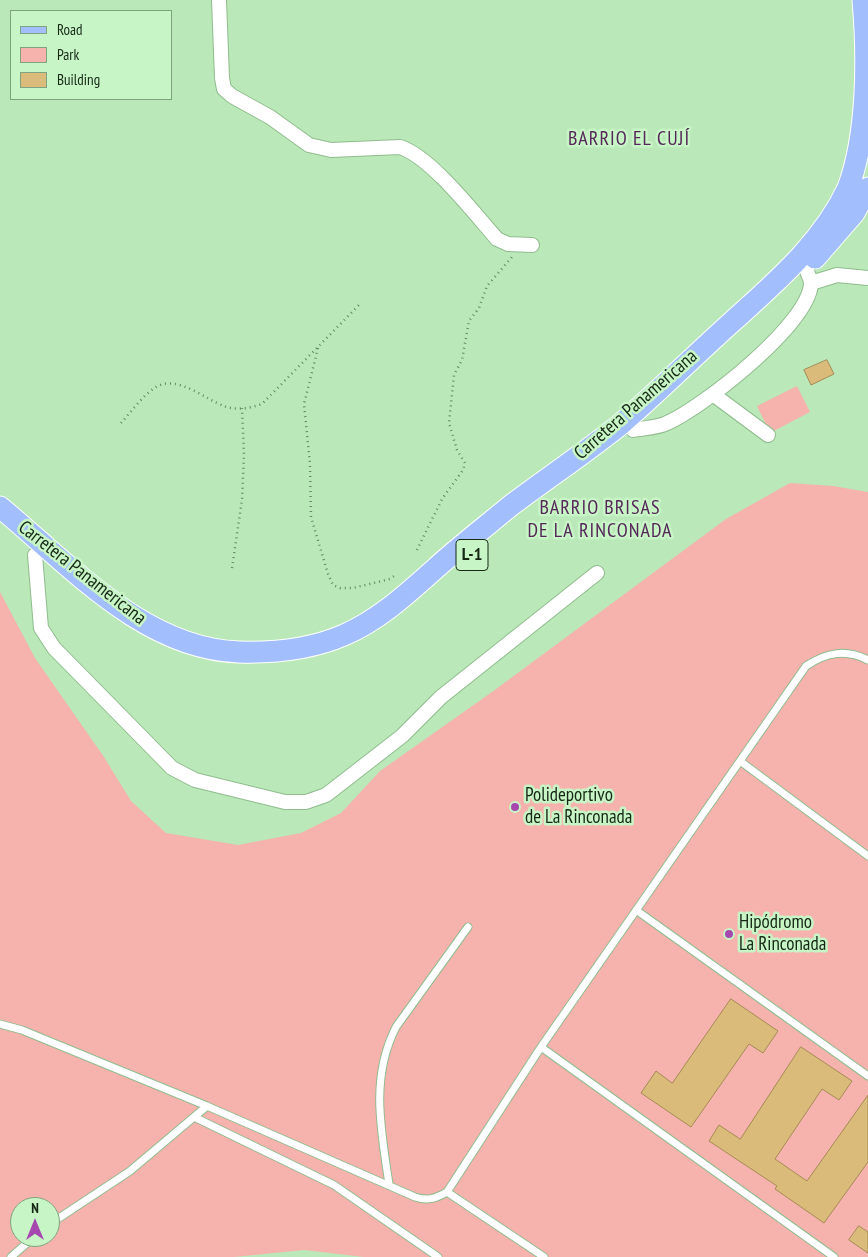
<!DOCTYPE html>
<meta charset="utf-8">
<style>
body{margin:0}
#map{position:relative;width:868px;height:1257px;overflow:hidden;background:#bae8b9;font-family:"PT Sans Narrow",sans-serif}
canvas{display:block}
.legend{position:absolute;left:10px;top:10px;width:162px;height:90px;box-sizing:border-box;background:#c7f5c5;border:1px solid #80a37f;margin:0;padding:6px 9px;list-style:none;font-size:15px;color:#162716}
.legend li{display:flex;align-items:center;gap:10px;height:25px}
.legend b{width:25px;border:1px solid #80a37f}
.north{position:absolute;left:10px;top:1197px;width:50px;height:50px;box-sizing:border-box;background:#c7f5c5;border:1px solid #80a37f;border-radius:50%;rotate:0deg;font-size:14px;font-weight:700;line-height:20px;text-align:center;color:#162716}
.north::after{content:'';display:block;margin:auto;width:18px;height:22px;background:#a748b0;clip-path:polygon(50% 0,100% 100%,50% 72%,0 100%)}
</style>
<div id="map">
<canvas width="868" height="1257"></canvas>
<ul class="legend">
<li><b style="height:6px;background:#a2befd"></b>Road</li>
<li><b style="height:14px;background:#f6b3ad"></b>Park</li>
<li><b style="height:14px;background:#dbbb79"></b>Building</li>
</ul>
<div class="north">N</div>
</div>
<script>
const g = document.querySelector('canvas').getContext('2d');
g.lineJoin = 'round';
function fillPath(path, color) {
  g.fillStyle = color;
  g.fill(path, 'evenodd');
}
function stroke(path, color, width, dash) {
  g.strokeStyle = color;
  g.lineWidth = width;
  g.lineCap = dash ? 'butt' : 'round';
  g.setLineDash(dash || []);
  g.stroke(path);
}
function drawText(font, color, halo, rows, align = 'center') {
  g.font = font + ' "PT Sans Narrow",sans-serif';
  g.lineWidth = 5;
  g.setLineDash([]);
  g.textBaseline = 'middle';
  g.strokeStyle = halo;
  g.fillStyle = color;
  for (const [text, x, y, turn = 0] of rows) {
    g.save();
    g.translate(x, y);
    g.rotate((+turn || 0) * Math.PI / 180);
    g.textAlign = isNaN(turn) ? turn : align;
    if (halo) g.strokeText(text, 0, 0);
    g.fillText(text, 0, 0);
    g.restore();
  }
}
fillPath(new Path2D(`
 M797,386L810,412L770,433L757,406Z
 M790,483L833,486L868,492V1257H364L304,1250L234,1257H0V592L35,658L104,757L131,801L166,833L238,845L301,833L341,813L380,771L492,692L726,519ZM20,1207H50V1237H20Z`), '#f6b3ad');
const building = new Path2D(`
 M827,360L834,374L811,385L804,370Z
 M731,999L778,1031L763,1053L749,1044L691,1127L641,1093L656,1071L672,1083Z
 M801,1047L852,1081L839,1100L822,1089L775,1159L807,1181L868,1095V1162L824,1223L775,1189L777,1186L709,1141L719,1125L740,1139Z
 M859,1226L868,1232V1253L849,1240Z`);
fillPath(building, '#dbbb79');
stroke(building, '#a68b55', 1);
const lane = new Path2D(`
 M740,761L868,856
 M636,910L868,1076
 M0,1024L22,1030L207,1106L415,1197C427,1201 435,1199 447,1192L544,1257
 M541,1047L834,1257
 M194,1117L334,1185L438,1257
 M389,1184C381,1130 370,1078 396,1027L468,927
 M447,1192L541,1047L806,666C827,652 846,649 868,660
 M50,1224L130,1171L207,1106
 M11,1257L34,1237`);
const street = new Path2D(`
 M219,0L222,78L224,89L232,96L270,117L309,145L331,150L400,147C431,157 474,213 497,239L508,244L532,245
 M811,283L837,275L868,278
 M714,395L768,435
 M633,430C644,428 657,428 667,423C702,408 812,322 811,282C810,278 807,272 806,268
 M35,555L41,628L54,648L172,768L195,780L285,802H306L326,795L402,736L441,697L597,573`);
const primary = new Path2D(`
 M815,258L854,213L868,188
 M0,507C69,564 143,649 239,652C273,653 312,649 344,635C379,620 408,593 436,568C459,547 485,527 509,507C546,479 585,453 621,424C659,391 695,355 733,321C776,282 823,242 848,188C868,134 868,58 863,0`);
stroke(lane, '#90bc8e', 9);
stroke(street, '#90bc8e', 16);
stroke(primary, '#fff', 23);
stroke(new Path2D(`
 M318,348L304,404L310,464L311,517L328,574L333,585L340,588H353L390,579L397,574
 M121,423C132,411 142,396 156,387C177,374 206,400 224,406C237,411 250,408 262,404L359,305
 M417,550L442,499L463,470L465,463L457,450L449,423L454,375L462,360L469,321L479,308L487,286L512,257
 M232,568L242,500L244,455L242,408`), '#678767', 2.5, [1, 4]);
stroke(lane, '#fff', 7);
stroke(street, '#fff', 14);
stroke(primary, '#a2befd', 21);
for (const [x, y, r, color] of [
 [515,807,5,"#a748b0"],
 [729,934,5,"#a748b0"]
]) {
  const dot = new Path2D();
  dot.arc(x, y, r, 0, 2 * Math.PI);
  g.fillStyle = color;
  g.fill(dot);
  stroke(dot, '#c7f5c5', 2);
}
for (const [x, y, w] of [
 [472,555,32]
]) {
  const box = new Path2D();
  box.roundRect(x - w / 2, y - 15.5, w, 31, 4);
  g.fillStyle = '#c7f5c5';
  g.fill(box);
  stroke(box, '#162716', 1);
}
drawText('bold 18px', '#162716', null, [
 ["L-1",472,555]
]);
drawText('19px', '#162716', '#c7f5c5', [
 ["Carretera Panamericana",636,405,-41],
 ["Carretera Panamericana",82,573,38]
]);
drawText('19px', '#162716', '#c7f5c5', [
 ["Polideportivo",525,796],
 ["de La Rinconada",525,818],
 ["Hipódromo",739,923],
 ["La Rinconada",739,945]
], 'left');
g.letterSpacing = '1px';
drawText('20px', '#552759', '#c7f5c5', [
 ["BARRIO EL CUJÍ",629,139],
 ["BARRIO BRISAS",600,508],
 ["DE LA RINCONADA",600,531]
]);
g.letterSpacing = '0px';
</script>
